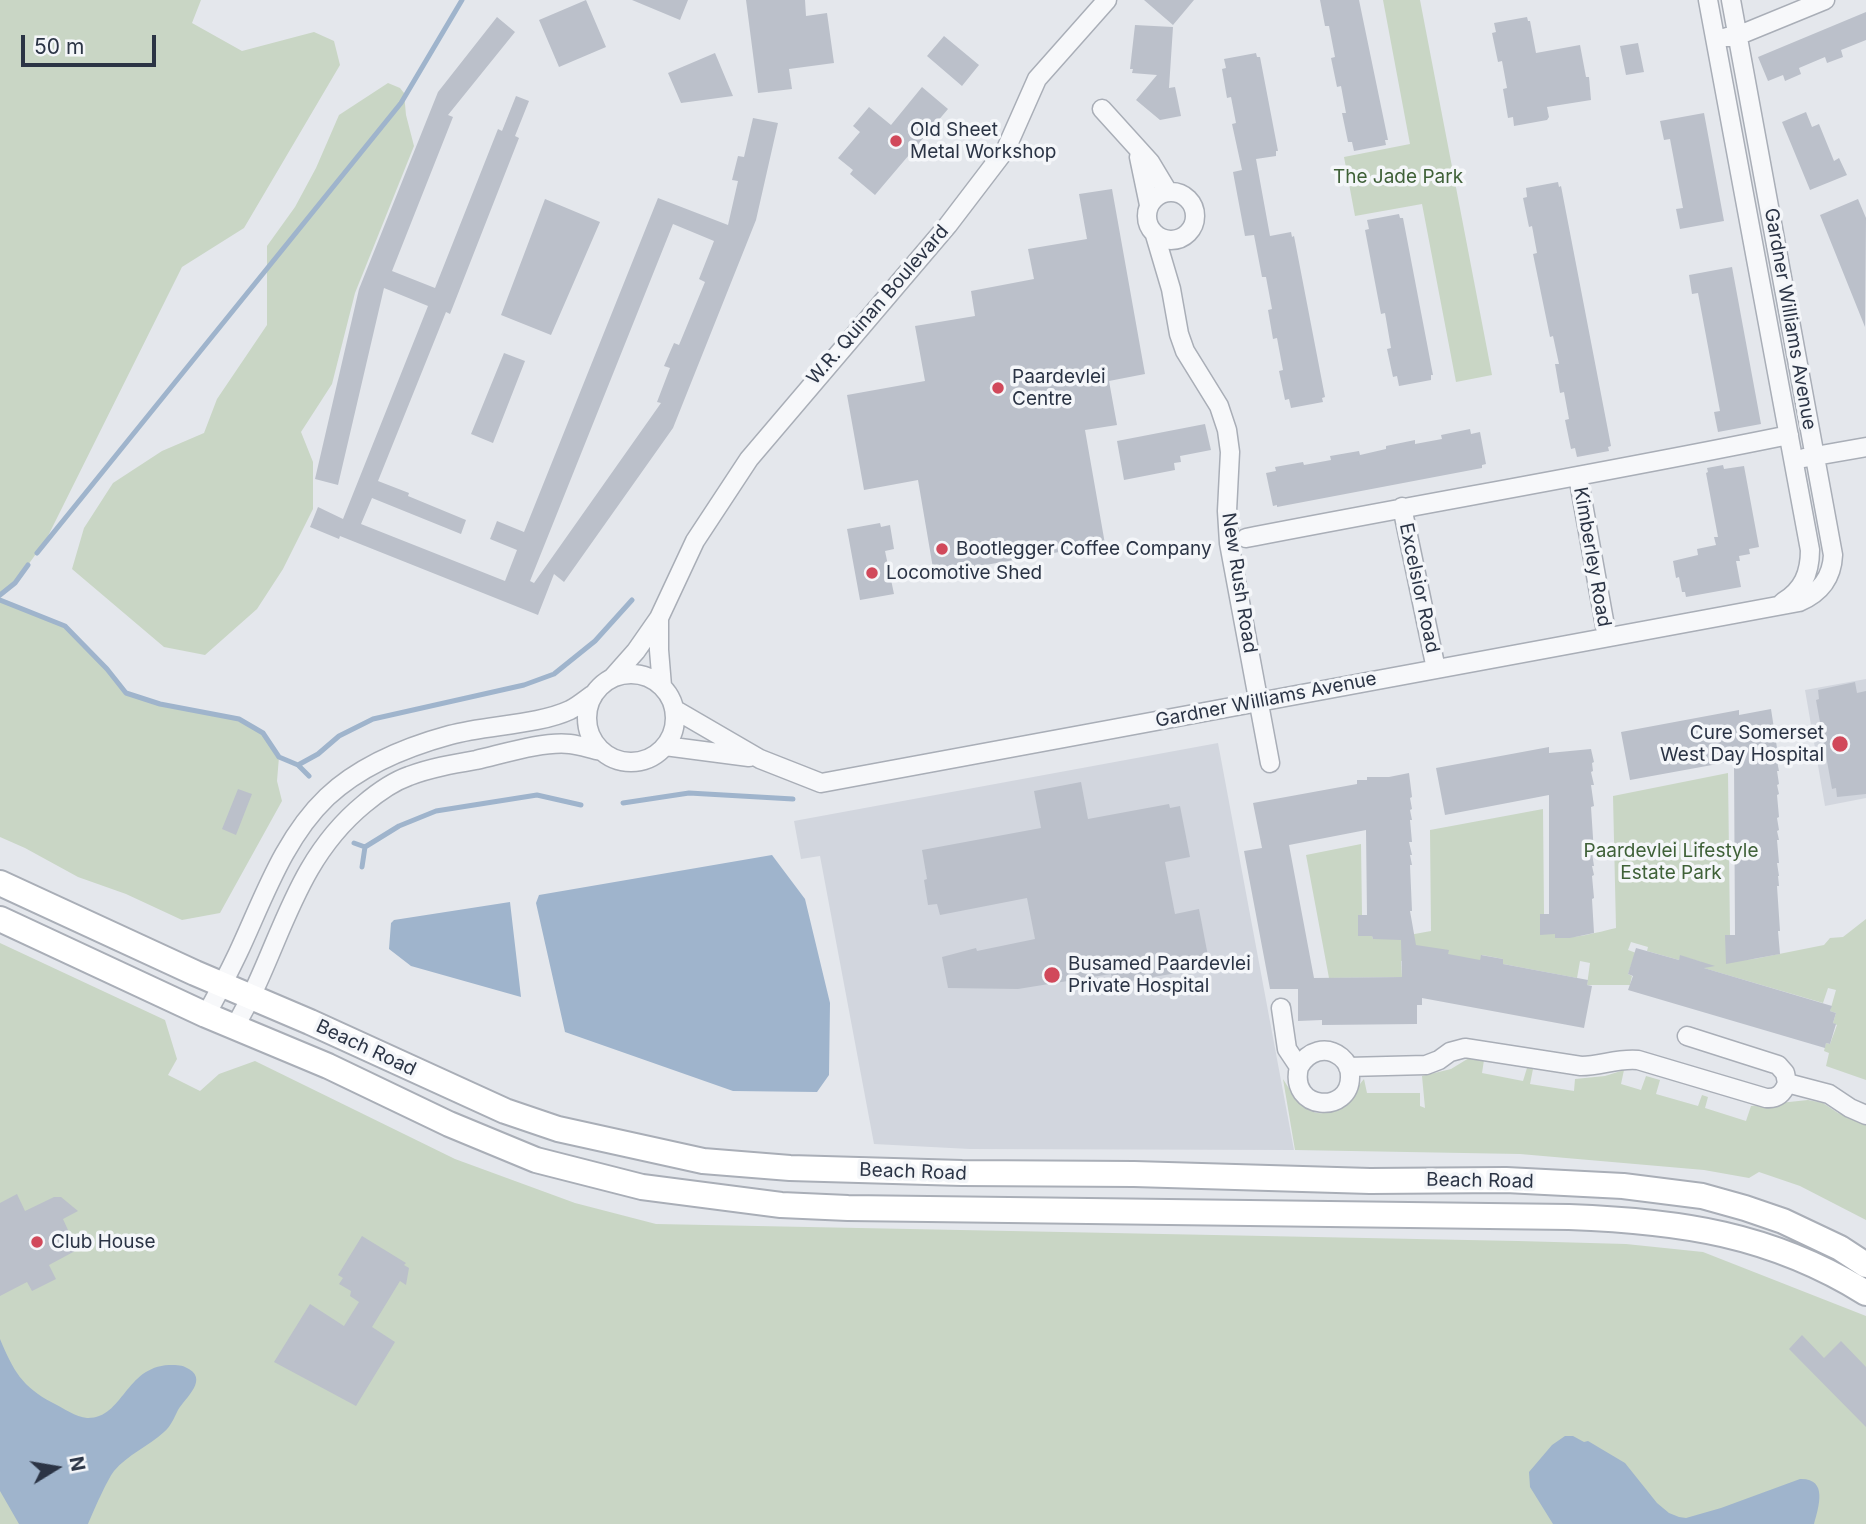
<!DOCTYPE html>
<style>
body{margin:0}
#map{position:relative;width:1866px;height:1524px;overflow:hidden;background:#e4e7ec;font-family:Inter,sans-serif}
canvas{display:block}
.north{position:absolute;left:21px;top:1433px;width:70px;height:70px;-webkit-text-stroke:5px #f4f6f9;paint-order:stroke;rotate:79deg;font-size:19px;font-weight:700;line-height:28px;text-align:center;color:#2b3445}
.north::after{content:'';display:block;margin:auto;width:24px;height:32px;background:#2b3445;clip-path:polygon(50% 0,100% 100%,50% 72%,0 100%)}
.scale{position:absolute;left:21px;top:35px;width:135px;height:32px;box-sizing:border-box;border:4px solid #2b3445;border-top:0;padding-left:9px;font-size:21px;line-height:24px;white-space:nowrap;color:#2b3445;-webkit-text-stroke:5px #f4f6f9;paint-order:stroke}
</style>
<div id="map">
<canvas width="1866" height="1524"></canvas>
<div class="north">N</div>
<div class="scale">50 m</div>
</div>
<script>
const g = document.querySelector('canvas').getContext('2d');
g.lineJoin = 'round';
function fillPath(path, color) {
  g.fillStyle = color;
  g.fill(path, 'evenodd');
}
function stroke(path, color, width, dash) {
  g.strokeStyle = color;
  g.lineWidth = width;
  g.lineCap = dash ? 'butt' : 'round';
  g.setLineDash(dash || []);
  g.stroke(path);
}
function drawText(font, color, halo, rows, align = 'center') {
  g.font = font + ' Inter,sans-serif';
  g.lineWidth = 7;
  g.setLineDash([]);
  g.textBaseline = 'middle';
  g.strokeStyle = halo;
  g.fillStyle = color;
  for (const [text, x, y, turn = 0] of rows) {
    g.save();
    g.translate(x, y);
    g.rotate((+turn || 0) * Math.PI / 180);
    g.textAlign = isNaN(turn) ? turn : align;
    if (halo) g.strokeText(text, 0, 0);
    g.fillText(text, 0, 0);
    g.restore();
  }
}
fillPath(new Path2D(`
 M1866,679V798L1825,806L1805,690Z
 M1218,743L1294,1150L970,1149L874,1144L820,856L801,859L794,821Z`), '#d2d6de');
fillPath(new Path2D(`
 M0,0H201L192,23L242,51L314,32L334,41L340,65L244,228L182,267L46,540L15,583L0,595Z
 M1383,0H1420L1492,375L1456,382L1422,204L1355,216L1344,157L1410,144Z
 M388,83L400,88L404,93L406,115L414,146L355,293L332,384L301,432L313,462V509L283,569L257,609L205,655L164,647L72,569L84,528L113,483L162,451L204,433L217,399L267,325V246L295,207L316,168L339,115Z
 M0,600L65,626L107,669L126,693L160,704L239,719L263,733L279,757L277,781L282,801L220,913L182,920L126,894L78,877L25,848L0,837Z
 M1728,773L1730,935H1726L1740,960L1754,959L1824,945L1830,938L1843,937L1866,919V1080L1826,1066L1829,1053L1824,1051L1826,1043L1830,1044L1837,1025L1833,1023L1836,1013L1830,1011L1836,990L1828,988L1823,1003L1700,967L1701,962L1681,956L1679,960L1647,951L1648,947L1631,942L1628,950L1639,954L1632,963L1628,974L1632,976L1630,985H1587L1590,963L1580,961L1577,978L1503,964V959L1482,955L1480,960L1401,961L1402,977L1329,978L1306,855L1361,844L1362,915L1358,916L1359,936H1372L1373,939H1387L1431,931L1430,830L1543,809L1544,914H1540V934H1555V938C1576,938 1596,933 1616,928L1613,796Z
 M0,943L165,1020L177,1059L168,1075L200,1091L219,1074L255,1061L455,1159L575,1203L656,1224L1518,1241L1626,1244L1703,1252L1866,1316V1524H0Z
 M1469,1058L1484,1060L1482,1073L1523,1081L1527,1068L1533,1069L1530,1084L1574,1091L1575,1079L1605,1076L1624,1070L1621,1084L1641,1090L1646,1076L1660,1080L1656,1094L1698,1106L1702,1095L1708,1097L1705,1108L1746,1121L1751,1106L1808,1100L1823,1103L1838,1113L1866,1124V1220L1800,1186L1759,1172L1749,1178L1704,1170L1520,1154L1295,1150L1283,1079C1298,1103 1312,1126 1344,1105C1352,1100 1357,1086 1364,1079L1367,1093H1420V1106L1425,1108L1422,1076L1451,1069Z`), '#c9d6c5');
fillPath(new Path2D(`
 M772,855L805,899L830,1003L829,1075L817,1092L733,1091L565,1032L536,903L539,895Z
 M510,902L521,997L411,966L389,949L391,923L394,920Z
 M0,1339C13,1370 22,1387 53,1403C63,1408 76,1417 87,1418C123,1419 125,1367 169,1365C174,1365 181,1365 185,1367C211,1378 185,1398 178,1410C174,1418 171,1426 164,1432C149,1446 127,1455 114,1471C107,1480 93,1512 88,1524H19L0,1491Z
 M1565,1436H1573L1584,1442L1588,1441L1625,1463L1657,1503L1669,1513L1679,1517L1686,1518L1721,1508L1800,1479C1828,1478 1819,1506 1814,1524H1553L1530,1487L1529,1472L1552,1445Z`), '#9fb4cc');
stroke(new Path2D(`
 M37,553L401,103L462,0
 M0,595L15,583L28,565
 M0,600L65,626L107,669L126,693L160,704L239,719L263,733L279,757L298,765L318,754L339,736L373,719L524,685L554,674L595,641L632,600
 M298,765L309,776
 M623,803L689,793L793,799
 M354,843L365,847L399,826L436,811L537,795L581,805
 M362,867L365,847`), '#9fb4cc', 5);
fillPath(new Path2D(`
 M586,0L606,47L559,67L539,20Z
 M632,0H688L680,20Z
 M746,0H805L806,16L827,13L834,63L789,69L792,89L758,93Z
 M1144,0H1194L1173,25Z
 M1320,0H1359L1388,140H1385L1386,145L1354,151L1352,142H1348L1342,113H1346L1341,86L1337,87L1331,58L1335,57L1329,26H1325Z
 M1866,12V40L1841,50L1843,57L1827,63L1825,57L1799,68L1801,74L1785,81L1783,75L1768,81L1758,57Z
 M497,17L515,32L448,115L453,117L392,271L435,288L498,129L502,131L516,96L529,101L515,136L519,138L450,314L446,312L378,481L409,493L408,496L466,520L461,534L372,498L361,524L505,581L517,550L490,539L497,521L524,532L658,198L728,225L738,181L732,180L738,156L744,157L753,118L778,123L756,220L673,428L564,582L554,574L538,615L340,536L339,539L310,527L318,507L343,519L428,306L384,288L338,485L315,479L359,289L438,92ZM673,224L714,241L699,279L705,282L679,345L674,343L664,366L670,368L657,402L661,403L534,583L530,581Z
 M1527,17L1528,21H1530L1536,53L1580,45L1586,77H1589L1591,100L1547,107L1549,117L1547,120L1514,126L1513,117L1508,118L1503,89L1507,88L1502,61L1498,62L1492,33L1496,32L1494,23Z
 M1135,25L1173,27L1169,88L1175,87L1181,116L1160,120L1136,100L1157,75L1132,73L1133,69H1130Z
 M944,36L979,65L962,86L927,56Z
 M1638,43L1644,72L1626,75L1620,46Z
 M715,53L733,96L681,103L668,73Z
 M1256,53L1257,57H1260L1278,151H1276V156L1256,159L1270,236L1291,232L1292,237L1294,236L1325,397L1322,398L1323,402L1291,408L1289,399L1285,400L1279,371L1283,370L1277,338L1273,339L1268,310L1272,309L1266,277H1262L1254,235L1245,236L1233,172L1242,170L1232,124L1236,123L1231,97L1227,98L1222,69L1226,68L1224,59Z
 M922,87L948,109L875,195L850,174L853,170L838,158L860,132L853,126L869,107L891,125Z
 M1806,112L1812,127L1819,124L1834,161L1839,158L1847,175L1810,190L1782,122Z
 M1704,113L1724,221L1680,229L1676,209L1683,208L1670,139L1664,140L1660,121Z
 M1558,182L1559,187L1561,186L1611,446L1608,447L1609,451L1577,457L1575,448L1571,449L1565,420L1569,419L1564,392L1560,393L1555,364H1559L1553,336L1550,337L1533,254L1537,253L1532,226L1529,227L1523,198L1527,197L1526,188Z
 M1112,189L1145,374L1109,381L1117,425L1085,430L1105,544L934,574L918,480L864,490L847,395L925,381L915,326L975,316L971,291L1034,279L1028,249L1087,239L1079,194Z
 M545,199L600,222L551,335L501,315Z
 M1858,199L1866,218L1865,327L1820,215Z
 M1399,214L1400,218H1403L1433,375H1431V380L1399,386L1397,376L1393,377L1387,349L1391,348L1385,313L1381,314L1365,230L1369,229L1367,220Z
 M1732,267L1761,424L1718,432L1714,412L1720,411L1698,293L1692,294L1689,275Z
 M504,353L525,361L493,443L471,434Z
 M1205,424L1211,450L1180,456L1181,462L1174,463L1175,470L1124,480L1117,441Z
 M1470,429L1471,434L1480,432L1486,464L1482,465V468L1277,507V505L1273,506L1266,473L1276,471L1275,467L1303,462L1304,465L1331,460L1330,456L1359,451L1360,455L1386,449V446L1415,440V444L1442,439L1441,435Z
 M1723,465L1724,469L1744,466L1759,547L1749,549L1750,554L1739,556L1740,561H1736L1741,587L1686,597L1685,592H1682L1679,577L1676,578L1673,561L1698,555L1697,549L1716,545L1714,537H1718L1706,473L1708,472L1707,468Z
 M880,523L881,527L890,525L894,549L885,551L894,594L860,600L847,529Z
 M1855,682L1857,693L1866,691V794L1837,797L1836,788L1832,789L1816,700L1819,699L1818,690Z
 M1771,709L1779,761H1777L1779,771H1777L1779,784L1777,785L1779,794L1777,795L1779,817L1777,818L1779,830L1777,831L1779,840H1777L1779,863H1777L1779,876H1778L1779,886H1777L1780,931H1778L1780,954L1726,964L1725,935H1735L1734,761L1630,780L1621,732L1739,710V715Z
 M1549,747V753L1591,749L1594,762L1592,763L1593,771L1591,772L1594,785H1591L1594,806L1591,807L1594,853H1592L1594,866H1592L1594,875L1592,876L1594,898L1592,899L1594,933L1570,938H1555V934L1540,935V914H1549V795L1445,815L1436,768Z
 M1409,773L1412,797L1410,798L1412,809L1410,810L1412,820H1410L1412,842H1409L1412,855H1410L1412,865H1410L1412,911H1410L1416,945L1449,950L1448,954L1480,960L1481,955L1503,959V964L1588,980L1587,985L1592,986L1584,1028L1422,998V1005H1417V1024L1322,1025V1020L1298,1021V989H1270L1244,851L1262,848L1253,803L1357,784V780H1367V777H1389ZM1366,830L1367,915H1358V936H1372L1373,939L1401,940L1402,977L1314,978L1289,845Z
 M1081,782L1088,819L1169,804L1170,808L1180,806L1190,857L1165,862L1175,914L1199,909L1208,956L1186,960L1188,971L1113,984L1111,974L1018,989L948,988L942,957L976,948L977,951L1035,939L1027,898L940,915L937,904L928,905L924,880L927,879L922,850L1041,828L1034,791Z
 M238,789L252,794L236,835L222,829Z
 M1636,948L1679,960L1680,955L1715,966L1704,968L1832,1006L1830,1011L1836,1013L1833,1023L1836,1024L1830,1044L1826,1043L1825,1048L1628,990L1633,976L1628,974Z
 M17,1194L25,1211L54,1197H61L78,1211L63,1219L77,1250L49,1265L56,1279L32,1291L27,1282L0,1296V1203Z
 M362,1236L406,1263L404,1265L409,1268L406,1285L400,1281L372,1327L395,1342L356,1406L274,1362L310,1304L344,1326L359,1302L350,1296L351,1291L339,1284L343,1278L338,1275Z
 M1802,1335L1824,1358L1841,1341L1866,1367V1427L1789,1349Z`), '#bbc0ca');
const minor = new Path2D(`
 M1708,0L1810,550C1810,573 1803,590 1783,602
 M1727,37L1737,36L1825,0
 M1102,109L1150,162L1168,192
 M1139,157L1149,205
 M1147 216a24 24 0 1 1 48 0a24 24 0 1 1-48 0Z
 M1155,235L1171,289L1179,334L1185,351L1219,406L1227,430L1230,452L1227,511L1229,543L1270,763
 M1804,458L1866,447
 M1578,476L1607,637
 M1402,507L1436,669
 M1246,538C1426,503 1608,472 1789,435
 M659,618V650L662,686
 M587 718a44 44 0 1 1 88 0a44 44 0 1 1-88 0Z
 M613,677L636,651L659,618L695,541L749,459L948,225L1006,149L1037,79L1107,0
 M674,709L760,759L821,783L1799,602C1820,593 1832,578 1833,555L1731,0
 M665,746L749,757
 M1281,1008L1287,1049L1299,1067C1288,1111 1351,1115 1350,1076C1350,1069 1347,1062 1341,1057C1326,1045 1308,1051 1299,1067
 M206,1015C217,995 228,974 238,953C263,900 283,839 327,797C361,765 406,747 450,735C486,725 538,725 570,710C578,706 585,700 592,695
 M235,1026C281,949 291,864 364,804C377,793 392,782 409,776C430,768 453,764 476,760C503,754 542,741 570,744C580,745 591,749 601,751
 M1687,1036L1778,1065L1785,1073L1787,1083
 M1348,1067L1426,1065L1439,1060L1450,1052L1465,1048L1581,1066C1601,1066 1617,1058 1638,1060L1766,1098C1777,1099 1783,1094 1787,1083
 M1787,1083L1829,1094L1850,1108L1866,1115`);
const secondary = new Path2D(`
 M0,883L195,973L310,1022L505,1111L558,1129L703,1161L790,1168L962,1173L1134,1174L1370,1181L1506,1180L1623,1186L1702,1196L1745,1208L1783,1221L1840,1248L1866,1265
 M0,919L206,1015L328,1066L449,1124L536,1160L642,1187L781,1205L848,1208L1569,1217C1679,1221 1771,1234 1866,1293`);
stroke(minor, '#a9aeb7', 21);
stroke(secondary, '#a9aeb7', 28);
stroke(minor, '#f7f8fa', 18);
stroke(secondary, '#fff', 24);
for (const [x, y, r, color] of [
 [896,141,7,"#d1495b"],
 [998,388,7,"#d1495b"],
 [942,549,7,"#d1495b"],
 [872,573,7,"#d1495b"],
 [1840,744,9,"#d1495b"],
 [1052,975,9,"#d1495b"],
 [37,1242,7,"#d1495b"]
]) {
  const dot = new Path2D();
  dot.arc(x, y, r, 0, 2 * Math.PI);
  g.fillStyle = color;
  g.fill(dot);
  stroke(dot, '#f4f6f9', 2.5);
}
drawText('19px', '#2b3445', '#f4f6f9', [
 ["Old Sheet",910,130],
 ["Metal Workshop",910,152],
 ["Paardevlei",1012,377],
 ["Centre",1012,399],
 ["Bootlegger Coffee Company",956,549],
 ["Locomotive Shed",886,573],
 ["Cure Somerset",1824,733,"right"],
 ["West Day Hospital",1824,755,"right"],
 ["Busamed Paardevlei",1068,964],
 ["Private Hospital",1068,986],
 ["Club House",51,1242]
], 'left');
drawText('19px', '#3f6138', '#f4f6f9', [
 ["The Jade Park",1398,177],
 ["Paardevlei Lifestyle",1671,851],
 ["Estate Park",1671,873]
]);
drawText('19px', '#2b3445', '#f4f6f9', [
 ["W.R. Quinan Boulevard",878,305,-49],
 ["Gardner Williams Avenue",1790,319,80],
 ["Kimberley Road",1592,557,80],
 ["New Rush Road",1239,583,81],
 ["Excelsior Road",1419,588,78],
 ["Gardner Williams Avenue",1266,700,-11],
 ["Beach Road",366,1048,25],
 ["Beach Road",913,1172,2],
 ["Beach Road",1480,1181,1]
]);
</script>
